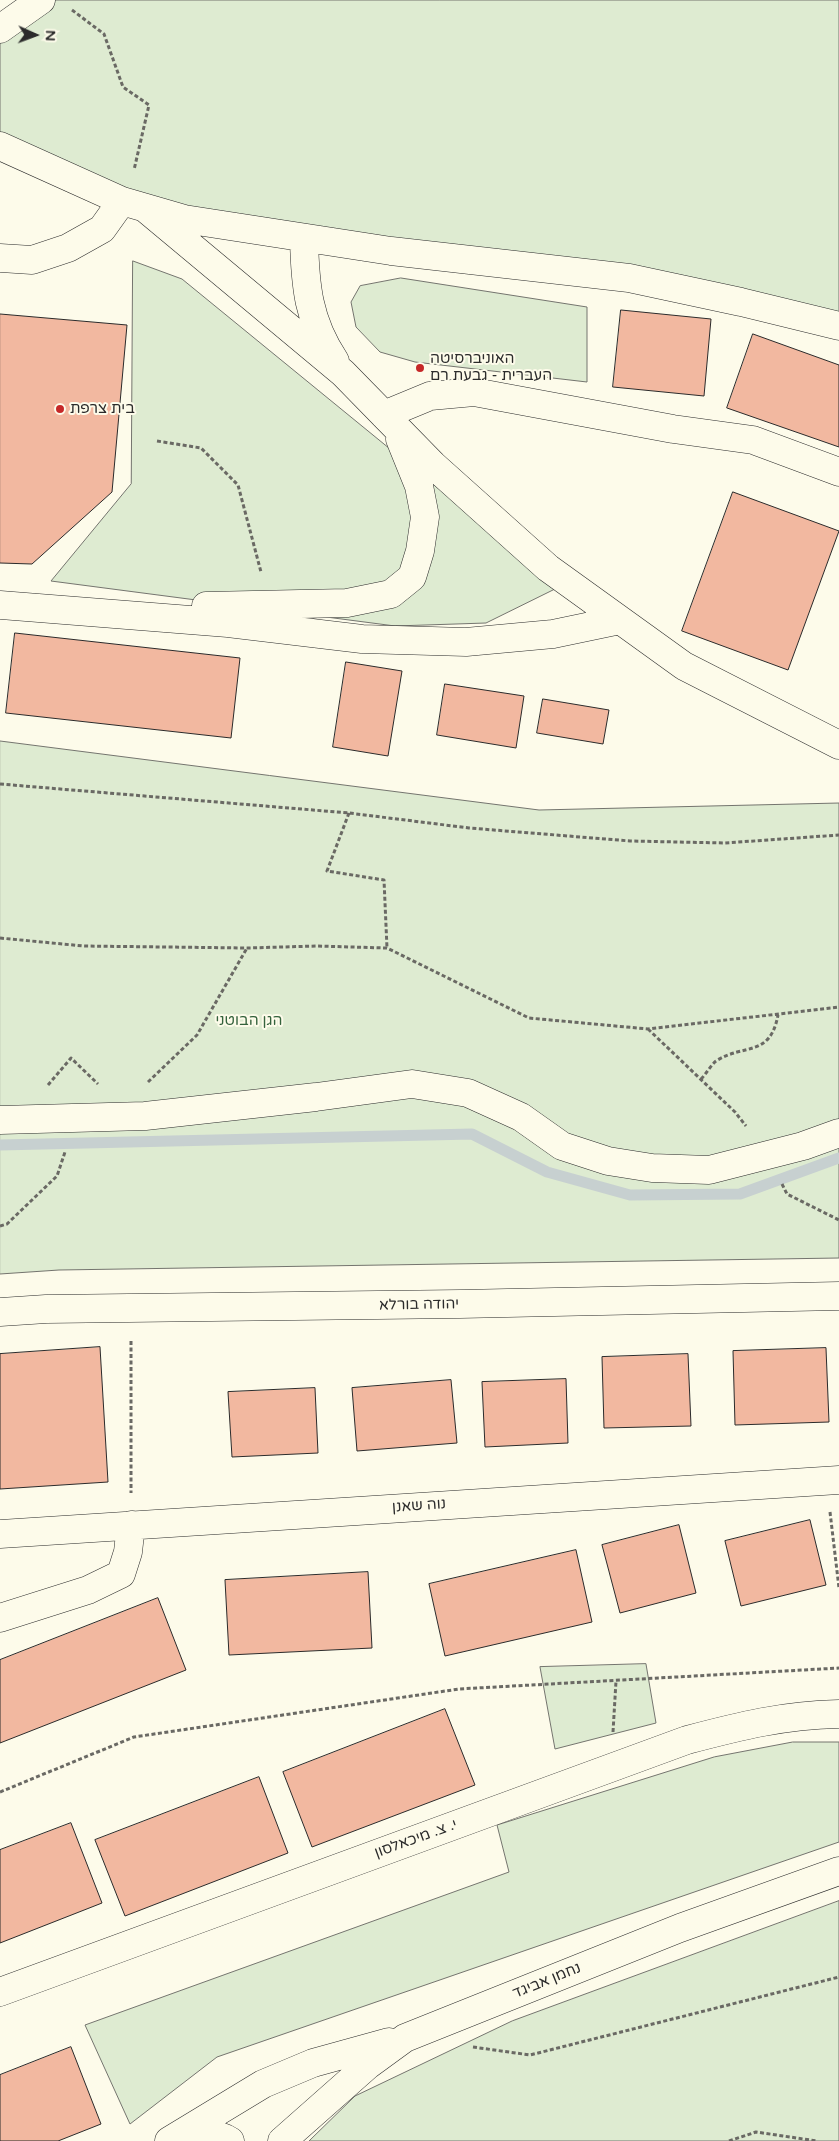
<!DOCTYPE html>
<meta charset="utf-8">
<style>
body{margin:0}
#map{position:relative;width:839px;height:2141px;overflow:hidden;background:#fdfbea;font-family:"Varela Round",sans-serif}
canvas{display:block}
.north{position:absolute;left:10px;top:10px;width:50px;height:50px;-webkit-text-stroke:4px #fdfbea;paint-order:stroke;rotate:92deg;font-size:14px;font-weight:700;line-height:20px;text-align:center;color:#2b2b2b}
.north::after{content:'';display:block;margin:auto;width:18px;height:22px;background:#2b2b2b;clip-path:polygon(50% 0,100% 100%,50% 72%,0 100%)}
</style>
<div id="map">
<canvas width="839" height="2141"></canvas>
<div class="north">N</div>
</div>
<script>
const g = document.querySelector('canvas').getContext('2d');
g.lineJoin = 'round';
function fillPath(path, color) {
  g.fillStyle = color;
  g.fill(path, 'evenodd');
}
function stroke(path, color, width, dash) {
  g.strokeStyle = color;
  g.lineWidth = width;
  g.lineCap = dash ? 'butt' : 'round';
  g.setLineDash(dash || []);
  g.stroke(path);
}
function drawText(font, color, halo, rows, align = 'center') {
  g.font = font + ' "Varela Round","Noto Sans Hebrew",sans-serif';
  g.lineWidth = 4;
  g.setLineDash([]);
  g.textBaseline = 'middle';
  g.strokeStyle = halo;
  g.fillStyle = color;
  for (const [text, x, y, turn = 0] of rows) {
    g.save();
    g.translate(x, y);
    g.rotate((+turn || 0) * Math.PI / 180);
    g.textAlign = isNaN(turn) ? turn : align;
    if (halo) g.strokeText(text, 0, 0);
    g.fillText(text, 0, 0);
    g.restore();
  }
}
const green = new Path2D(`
 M41,0H839V314L122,201L0,146V27Z
 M133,261L182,279L559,587L486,623L395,626L51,581L131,484Z
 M401,278L587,307V382L415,362L380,352L356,327L351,302L360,286Z
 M0,741L539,810L839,803V1258L59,1270L0,1274Z
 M646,1664L656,1723L555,1749L540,1667Z
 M793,1742H839V1842L217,2057L130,2124L85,2025L509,1872L497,1825L714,1757Z
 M839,1901V2141H309L355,2096L512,2021Z`);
fillPath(green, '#deebd1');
stroke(green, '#74746e', 1);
stroke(new Path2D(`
 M0,1145L472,1134L547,1172L630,1195L740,1194L839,1158`), '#c7d0d0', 11);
const building = new Path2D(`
 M621,310L711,319L704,396L613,387Z
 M0,314L127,325L112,492L32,564L0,563Z
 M753,334L839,365V447L727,408Z
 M733,492L839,531L788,670L682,631Z
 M15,633L240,658L231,738L6,713Z
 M346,662L402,671L388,756L333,747Z
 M445,684L524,696L516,748L437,735Z
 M543,699L609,710L603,744L537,733Z
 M100,1347L108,1482L0,1489V1354Z
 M826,1348L829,1422L735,1425L733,1351Z
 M688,1354L691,1426L604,1428L602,1357Z
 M566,1379L568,1443L485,1447L482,1382Z
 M451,1380L457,1443L357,1451L352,1388Z
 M315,1388L318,1453L232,1457L228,1392Z
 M810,1520L826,1585L741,1606L725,1541Z
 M679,1525L696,1593L620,1613L602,1545Z
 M576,1550L592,1622L445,1656L429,1584Z
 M368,1572L372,1648L229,1655L225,1580Z
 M158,1598L186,1670L0,1743V1660Z
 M445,1709L475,1785L312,1847L283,1772Z
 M259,1777L288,1853L125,1916L95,1840Z
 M71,1823L102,1903L0,1943V1850Z
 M71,2047L101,2124L58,2141H0V2075Z`);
fillPath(building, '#f2b8a0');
stroke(building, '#2b2b2b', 1);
const minor = new Path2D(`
 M0,29L41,0
 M0,146L122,201L184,219L391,251L629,278L741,302L839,326
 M145,208L343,373L433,465L548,568L684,666L839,745
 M304,238C305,285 308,321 335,361
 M0,258L32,260L68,248L102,229L122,201
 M384,415L430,396L474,392L673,429L753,440L839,472
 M0,605L228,623L362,639L466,642L553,634L620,620
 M206,606L347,603L391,594L412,577L420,551L425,517L419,486L400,439
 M0,1120L145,1116L316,1097L412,1084L468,1093L521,1117L562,1146L608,1161L652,1168L709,1170L803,1146L839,1133
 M0,1312L46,1309L460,1304L839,1296
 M0,1534L839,1480
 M0,1618L88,1590L121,1574L128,1552L131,1525
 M0,1992L687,1740C740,1726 784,1715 839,1714
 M169,2141L263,2084L313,2063L389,2042
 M181,2141C197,2134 215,2131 230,2141
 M282,2141L368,2065L405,2038L680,1928L839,1871`);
stroke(minor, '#2b2b2b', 29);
stroke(new Path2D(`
 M72,10L104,34L123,87L149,105L134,170
 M157,441L201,448L238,485L261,572
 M0,784L349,813L469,828L630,841L725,843L839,835
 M349,813L327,871L384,880L387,948
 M0,938L83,946L247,948L316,946L387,948L529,1018L648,1029L839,1007
 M648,1029L735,1112L746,1126
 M701,1079C706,1074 711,1065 716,1061C744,1043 770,1058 778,1015
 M148,1082L197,1035L247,948
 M48,1085L71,1058L98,1084
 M782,1184L787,1194L839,1220
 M0,1226L7,1224L57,1176L65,1152
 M131,1341V1493
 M830,1512L839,1588
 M613,1732L616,1681
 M0,1792L134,1737L459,1689L839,1668
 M473,2047L530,2055L839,1977
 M729,2141L756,2132L817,2141`), '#6a6964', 3, [4, 2.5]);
stroke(minor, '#fdfbea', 28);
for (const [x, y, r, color] of [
 [420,368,5,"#c62828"],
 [60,409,5,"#c62828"]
]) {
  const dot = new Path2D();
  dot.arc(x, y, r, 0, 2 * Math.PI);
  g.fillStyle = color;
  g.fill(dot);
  stroke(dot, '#fdfbea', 2);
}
drawText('15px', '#2b2b2b', '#fdfbea', [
 ["האוניברסיטה",430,359],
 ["העברית - גבעת רם",430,376],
 ["בית צרפת",70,409]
], 'left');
drawText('15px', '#34623c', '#fdfbea', [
 ["הגן הבוטני",249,1021]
]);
drawText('15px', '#2b2b2b', '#fdfbea', [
 ["יהודה בורלא",419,1305,-1],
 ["נוה שאנן",419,1506,-4],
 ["י. צ. מיכאלסון",416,1839,-20],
 ["נחמן אביגד",547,1981,-22]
]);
</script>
